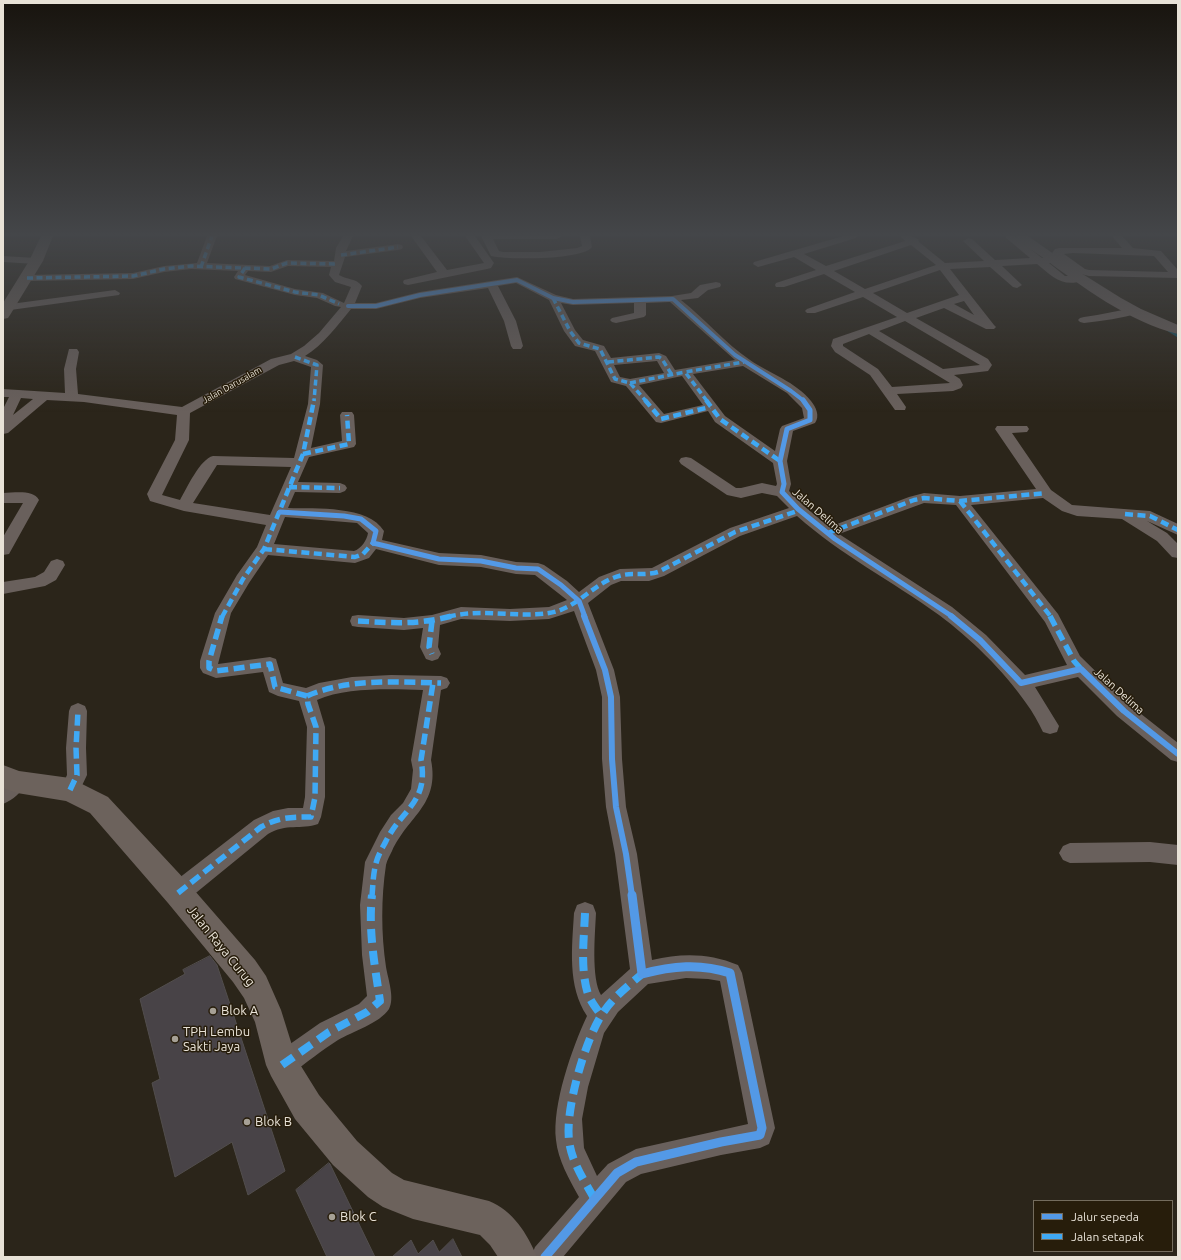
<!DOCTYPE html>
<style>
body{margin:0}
#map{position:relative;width:1181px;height:1260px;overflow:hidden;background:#2b251a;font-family:Ubuntu,sans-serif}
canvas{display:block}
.frame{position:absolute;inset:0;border:4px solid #e8e2d7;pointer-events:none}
.legend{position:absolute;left:1033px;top:1200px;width:140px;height:52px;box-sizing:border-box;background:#271d0b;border:1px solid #746c5d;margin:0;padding:5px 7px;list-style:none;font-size:12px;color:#e8e2d7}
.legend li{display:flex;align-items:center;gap:8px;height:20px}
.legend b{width:20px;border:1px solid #746c5d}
</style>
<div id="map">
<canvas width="1181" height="1260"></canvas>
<div class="frame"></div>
<ul class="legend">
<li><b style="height:5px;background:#5399e6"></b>Jalur sepeda</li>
<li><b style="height:5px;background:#3fa9f5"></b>Jalan setapak</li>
</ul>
</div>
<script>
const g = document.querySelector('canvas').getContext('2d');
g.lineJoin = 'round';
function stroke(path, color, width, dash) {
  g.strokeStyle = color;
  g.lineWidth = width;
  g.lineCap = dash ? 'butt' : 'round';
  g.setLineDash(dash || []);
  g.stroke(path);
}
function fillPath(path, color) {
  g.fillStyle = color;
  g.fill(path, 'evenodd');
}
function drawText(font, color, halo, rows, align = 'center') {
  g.font = font + ' Ubuntu,sans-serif';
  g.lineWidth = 3;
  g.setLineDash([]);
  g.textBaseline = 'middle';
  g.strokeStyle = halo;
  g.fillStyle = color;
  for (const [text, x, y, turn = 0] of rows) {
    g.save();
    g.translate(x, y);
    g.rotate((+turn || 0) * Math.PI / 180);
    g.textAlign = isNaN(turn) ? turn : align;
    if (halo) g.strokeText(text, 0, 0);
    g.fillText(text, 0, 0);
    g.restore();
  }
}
stroke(new Path2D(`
 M1167,329L1178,336`), '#174f5d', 3);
const building = new Path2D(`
 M210,956L217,965L285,1171L248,1195L232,1142L175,1177L152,1083L160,1079L140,999L185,974L183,970Z
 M329,1163L330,1164L375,1257H327L296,1190Z
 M453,1239L462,1257H392L411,1240L418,1254L433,1240L439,1252Z`);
fillPath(building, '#484347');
stroke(building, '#524e4d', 1);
fillPath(new Path2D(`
 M207,236H217L207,263L270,266L287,260L334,261L336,248L343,236H353L346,251L398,244L402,245L403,247L402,249L398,250L345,257L339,275C347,280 356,278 362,286L355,303H376L420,292L517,277L556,295L573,299L672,296L691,293L700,285L716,282L720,283L721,285L720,287L708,290L698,298L681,300C705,319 725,343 750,360C769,373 796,382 811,401C816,407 820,416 815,423L793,431L787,461L791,484L789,491L804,506L829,527L909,497L924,493L960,496L1036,489L995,429L997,426H1027L1029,429L1027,432L1012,433L1051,490L1072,505L1150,511L1178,524V535L1147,521L1167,533L1178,544V558L1172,557L1157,541L1122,519L1077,516L1062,511L1043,498L971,505L1058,614L1080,656L1131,706L1178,743V762L1171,760L1117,716L1078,677L1035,687L1059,726L1057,732L1050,734L1043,732C1038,722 1033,712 1026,703C1004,671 970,638 939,615C892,581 841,555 797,516L740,536L664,576L649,581H621L611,585L588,603L614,670L620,697L622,759L626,807L637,854L652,960C682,953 709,953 738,965L742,973L775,1128L769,1144L760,1148L721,1155L641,1174L626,1182L563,1257H531L535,1247L579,1197C569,1179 558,1160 556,1140C552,1105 572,1048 587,1016C567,986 572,947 574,913L577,905L585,902L593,905L596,913C595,934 591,978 601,995L630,969L615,854L606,807L602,759V697L596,670L574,611L549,619L510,621L461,619L440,625L438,647L441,654L438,659L432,661L426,659L420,647L423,628L404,630L358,627L352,626L350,621L352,616L358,615L404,618L432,615L461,607L510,609L549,607L567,600L535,575L516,574L481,567L439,565L376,549L369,558L355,563L268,555L249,583L231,613L218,664L270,657L276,659L283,683L306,688L319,683L352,677L391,675L441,676L447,678L450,683L447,688L441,690L431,760C440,805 408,816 392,851C390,855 387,860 386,865C381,898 381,934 386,967C388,979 395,998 389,1009C380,1023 352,1032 338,1040C322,1050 306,1063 291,1074L282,1077L273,1074L270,1065L273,1056L320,1023L359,1004L367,996L362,955L360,905L365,862L380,832L391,815L403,803L411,789L413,770L411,760L423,690C391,689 346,687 317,700L325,727V797L321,817L318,824C301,830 286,823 268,834L186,901L178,904L170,901L167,893L170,885L254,820L273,811L288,808H303L305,797L307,727L299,701L278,696L269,692L263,672L216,678L203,673L200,668V661L215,613L237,575L257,547L266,525L184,511L150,501L147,494L175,440L177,415L84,402L47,400L8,433L3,434V409L9,397H3V389L65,393L64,369L69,349H77L79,352L76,369L78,394L182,407L271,359L291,354L304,346L319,333L341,307L335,306L317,298L295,295L235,279L234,277L238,271L191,269L164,272L133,279L27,281L22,278L27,275L133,273L164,266L197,263ZM288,266L331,267L329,275L335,282L351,287L344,303L323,293L295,289L245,275L248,271L271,272ZM516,283L549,300L564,331L575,346L595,351L611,382L626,386L656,422L661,423L708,411L715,422L773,463L777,484L776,486L762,483L741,488H736L691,458L686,457L681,458L679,461L681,464L727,495L741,498L762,493L777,496L789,508L730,528L652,568L620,569L599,577L579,592L567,581L544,565L538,563L516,562L481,555L439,553L382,540L384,531C368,505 316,509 288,508L295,492L340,493L345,491L347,488L345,485L340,483L298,482L309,457L354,447L356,444L354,415L352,412H342L340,415L342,441L311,448L320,404L323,365L317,360L305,356C323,345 337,326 351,309H376L420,298L488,288L504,321L511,346L513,349H521L523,346L516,321L498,286ZM670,302L735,360L675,370L666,356L659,353L611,358L604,346L583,340L575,330L561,303L573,305L634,303V313L612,318L610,320L612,322L616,323L644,317L646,315V303ZM294,361L311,367L308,404L294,458L213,456C200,459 187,488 180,500L162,495L189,440L190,413L279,365ZM657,361L664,373L630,379L620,377L614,365ZM743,366L787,393L802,408L804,418L782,426L780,429L775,451L725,416L693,374ZM682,376L703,405L664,414L639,385ZM21,398L33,399L13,415ZM217,465L291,467L270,515L193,503ZM924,503L956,505L1045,622L1067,665L1025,675L986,635L952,607L839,534ZM285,517L357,523L368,533C367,540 361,549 354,551L274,544ZM686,978L708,979L720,981L748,1124L636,1149L608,1164L597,1176L584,1148L582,1119L588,1087L604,1033L618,1012L648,984Z
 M411,236H421L447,270L484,263L465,236H475L494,263L491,268L487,269L408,285L404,284L403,282L404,280L437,272Z
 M481,236H562L557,239H493L499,251L503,252H540L577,248L582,246L580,236H590L592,247C583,260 508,260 491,256Z
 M843,236H857L856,238L804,254L826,266L905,241L900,236H911L918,239L919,242L945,263L984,261L963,241L968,238L972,239L995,260L1030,258L1005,237L1006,236H1014L1042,258H1057L1052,253L1055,249L1059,248H1122L1112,236H1122L1133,248L1161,251L1178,270V278L1089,276L1077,273L1058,259V262L1049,263L1065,276H1079L1084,279L1083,281C1061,287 1053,277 1037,264L1002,266L1022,285L1017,288L1013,287L990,267L950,269L994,325L996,327L994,329H986L944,308L916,318L988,359L992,365L988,371L954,375L960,379L963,385L961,388L953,391L897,394L906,407L905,410H895L870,375L835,352L831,346L833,339L897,317L863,297L815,313H807L805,311L807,309L855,292L824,274L784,287H776L775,285L776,283L816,270L794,257L758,267L753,264L754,262ZM911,245L936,265L865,289L834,271ZM1073,253L1154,256L1168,272L1089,270L1085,269L1064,254ZM940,270L959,295L907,313L873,293ZM964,301L974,315L954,304ZM905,321L980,365L943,369L879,331ZM869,334L950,383L892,387L878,369L843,346V344Z
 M3,256L36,258L41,261L36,264L3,262Z
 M115,290L120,293L119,295L3,311V305Z
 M1136,308L1140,309L1142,311L1140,313C1121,318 1103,321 1084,323L1080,322L1078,320L1080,318L1084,317C1102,315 1118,310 1136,308Z
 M3,493C14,493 33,489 39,500L9,554L3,555V537L23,503H3Z
 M57,559L63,561L65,565L56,580L45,586L3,594V582L35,577L44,572L51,561Z
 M78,703L85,706L87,711L86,748L87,775L77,796L70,799L63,796L60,790L67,775L66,748L69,711L71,706Z
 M17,773L24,776L27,782C22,792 13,800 3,804V782L10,776Z
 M1150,842L1178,845V865L1150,862L1070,863L1063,860L1059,853L1063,846L1070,843Z`), '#69605c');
fillPath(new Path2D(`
 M1015,236H1028L1081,273L1121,298L1141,309L1178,325V334C1129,322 1081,286 1042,257C1033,251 1021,244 1015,236Z`), '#69605c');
fillPath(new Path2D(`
 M41,236H53L43,261L10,315L8,318L3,319V303L29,261Z
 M3,765L19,771L70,778L108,797L188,883L255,960L266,976L281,1010L296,1058L319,1095L357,1141L392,1173L404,1180L489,1201C513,1211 527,1233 537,1257H498L490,1245L480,1235L413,1219L383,1207L368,1197L333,1165L295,1119L271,1076L266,1065L255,1022L244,998L233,982L168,903L90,813L66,801L17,793L3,788Z`), '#6c625c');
stroke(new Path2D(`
 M341,255L398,247
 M201,267L212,236
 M245,268L239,277L295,292L319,295L339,304
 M27,278L133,276L164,269L191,266L271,269L287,263L337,264
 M553,298L570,331L579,343L600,349L615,379L630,383L646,401
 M295,357L317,365L314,401
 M608,362L659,357L662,359L672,375
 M630,383L685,372
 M707,401L685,372L744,362`), '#3fa9f5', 3.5, [6, 3.5]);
stroke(new Path2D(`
 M645,400L661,419L710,407
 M706,400L720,419L780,461
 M303,454L349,444L347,415
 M289,487L340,488
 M960,501L1051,617
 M1125,514L1150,516L1178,530
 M828,533L914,500L924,498L960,501L1046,493
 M264,549L355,557L363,554L373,543
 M222,617L243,579L264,549L303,454L314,400
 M448,617C479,608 516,618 549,613C577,609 593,583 619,576C631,572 645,576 658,572L735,532L800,510`), '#3fa9f5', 4.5, [8, 4.5]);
stroke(new Path2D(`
 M1050,616L1074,661L1081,669
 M358,621C394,623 417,625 452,616
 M432,621L429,647L432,654
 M307,696C348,678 397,682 441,683
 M70,790L77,775L76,748L78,711
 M178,893L261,827C279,817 291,817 311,817L315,797L316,727L308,704L307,696L275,687L270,664L216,671L209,668V661L222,616
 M372,896C373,885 373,874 376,863C378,855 383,847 386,841C402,809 429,802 421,760L433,683`), '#3fa9f5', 5.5, [11, 5.5]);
stroke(new Path2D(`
 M585,913C584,939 580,969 588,994C591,1002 596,1008 601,1015
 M282,1065L329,1032L367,1012L380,1001C375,967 368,930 372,895
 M594,1198C584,1180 571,1161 569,1140C565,1109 586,1035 605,1010C615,996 629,985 642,974`), '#3fa9f5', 8, [14, 8]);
stroke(new Path2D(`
 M348,306H376L420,295L517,280L553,298L573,302L673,299L735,355L791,391L804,401`), '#5399e6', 4);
stroke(new Path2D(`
 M803,400L810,410V420L787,429L780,461L784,484L782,492L798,509L835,539L953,617
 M280,512L344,516L361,519L376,531L373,543L439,559L481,561L516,568L538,569L561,585L579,601L585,617`), '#5399e6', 5);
stroke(new Path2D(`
 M584,616L605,670L611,697L612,759L616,807L626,854L632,896
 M951,616L980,640L1021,683L1081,669L1124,711L1178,754`), '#5399e6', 6);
stroke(new Path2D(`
 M545,1257L617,1173L636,1162L721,1142L760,1135L762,1128L730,973C700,963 672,966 642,974L632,895`), '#5399e6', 9);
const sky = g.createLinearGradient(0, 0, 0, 412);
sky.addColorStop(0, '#18140e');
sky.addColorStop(0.57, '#444649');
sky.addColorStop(1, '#44464900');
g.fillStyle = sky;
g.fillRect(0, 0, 1181, 412);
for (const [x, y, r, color] of [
 [213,1011,4,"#a6a095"],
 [175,1039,4,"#a6a095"],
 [247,1122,4,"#a6a095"],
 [332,1217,4,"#a6a095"]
]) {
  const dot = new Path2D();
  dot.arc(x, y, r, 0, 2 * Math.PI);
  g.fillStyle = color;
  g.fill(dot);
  stroke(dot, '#271d0b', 1.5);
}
drawText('9px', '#e8e2d7', '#271d0b', [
 ["Jalan Darusalam",232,385,-29]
]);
drawText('11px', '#e8e2d7', '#271d0b', [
 ["Jalan Delima",818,511,41],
 ["Jalan Delima",1119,691,42]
]);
drawText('13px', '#e8e2d7', '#271d0b', [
 ["Jalan Raya Curug",221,946,51]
]);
drawText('13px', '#e8e2d7', '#271d0b', [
 ["Blok A",221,1011],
 ["TPH Lembu",183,1032],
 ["Sakti Jaya",183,1047],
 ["Blok B",255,1122],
 ["Blok C",340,1217]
], 'left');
</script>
